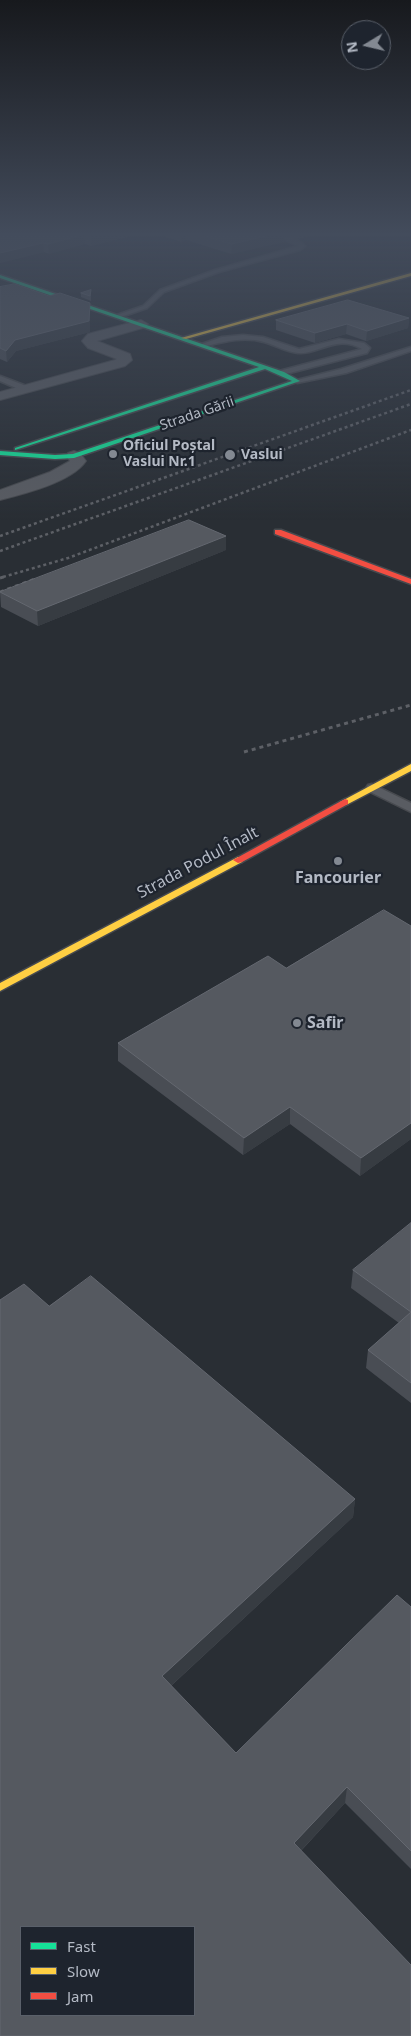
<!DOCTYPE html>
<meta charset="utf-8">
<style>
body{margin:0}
#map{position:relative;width:411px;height:2036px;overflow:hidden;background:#292e34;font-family:"Noto Sans",sans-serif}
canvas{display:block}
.legend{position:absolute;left:20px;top:1926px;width:175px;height:90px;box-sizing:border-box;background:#1e242e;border:1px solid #5a606a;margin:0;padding:6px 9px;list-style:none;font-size:15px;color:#b4bac5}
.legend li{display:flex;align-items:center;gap:10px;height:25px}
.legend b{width:25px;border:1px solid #5a606a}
.north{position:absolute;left:341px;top:20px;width:50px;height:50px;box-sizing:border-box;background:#1e242e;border:1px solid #5a606a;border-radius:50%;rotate:261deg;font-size:14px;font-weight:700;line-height:20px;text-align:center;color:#b4bac5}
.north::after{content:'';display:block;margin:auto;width:18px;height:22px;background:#838992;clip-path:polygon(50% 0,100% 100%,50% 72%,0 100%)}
</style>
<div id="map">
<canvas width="411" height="2036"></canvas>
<ul class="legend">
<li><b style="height:6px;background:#16e098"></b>Fast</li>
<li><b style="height:6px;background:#ffcf43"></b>Slow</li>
<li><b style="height:6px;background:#f24e42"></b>Jam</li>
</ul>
<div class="north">N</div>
</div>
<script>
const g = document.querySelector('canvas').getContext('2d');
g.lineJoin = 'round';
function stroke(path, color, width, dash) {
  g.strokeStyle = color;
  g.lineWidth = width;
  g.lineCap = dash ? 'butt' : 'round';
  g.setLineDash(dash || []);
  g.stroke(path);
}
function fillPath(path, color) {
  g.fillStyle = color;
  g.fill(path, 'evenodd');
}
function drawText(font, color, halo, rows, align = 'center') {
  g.font = font + ' "Noto Sans",sans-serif';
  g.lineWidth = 4.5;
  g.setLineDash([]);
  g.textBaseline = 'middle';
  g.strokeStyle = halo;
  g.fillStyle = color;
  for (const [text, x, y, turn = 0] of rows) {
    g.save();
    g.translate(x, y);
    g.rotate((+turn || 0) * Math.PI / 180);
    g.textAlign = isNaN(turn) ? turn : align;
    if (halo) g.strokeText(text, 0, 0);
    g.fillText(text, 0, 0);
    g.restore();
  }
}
const lane = new Path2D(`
 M276,236C288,236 297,238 305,246L300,250L219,272L164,292L147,308L118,318L114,316L143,306L160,290L215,270L298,246Z
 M243,335L263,337L299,349L339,339L364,343L370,348L367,353L282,375L278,373L279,371L362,349C336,334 318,355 298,353C286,352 275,345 264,342C243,336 223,342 203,347L199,345L222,337Z
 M411,347V351L346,373L297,383L293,381L341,369Z
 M0,376L29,387L30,389L23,391L0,381Z
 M372,784L411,803V812L368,791L366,788L368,785Z`);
const street = new Path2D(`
 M141,320L148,324L146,327L97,341L130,354L132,360L125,366L0,400V392L115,360L117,359L88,348L82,341L88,334Z
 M74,451L80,453L86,461C72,482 24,494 0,500V490L50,472L70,461L66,456L68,453Z`);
const fast = new Path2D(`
 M0,275L284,372L300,381L74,458L55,459L0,455V451L55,455L73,454L292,381L265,369L15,450V448L259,367L0,278Z`);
const slow = new Path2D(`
 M411,273V276L186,339L181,338Z
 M411,764V771L348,804L345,805L340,802Z
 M238,857L243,860L242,862L0,991V983Z`);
const jam = new Path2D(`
 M275,530H281L411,579V584L275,534Z
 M345,799L348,800V804L242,862L238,863L233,860Z`);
stroke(lane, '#474a4f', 3);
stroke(street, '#474a4f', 2);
stroke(fast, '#474a4f', 3);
stroke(slow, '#474a4f', 3);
stroke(jam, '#474a4f', 3);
fillPath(lane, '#595c62');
fillPath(street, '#595c62');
fillPath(fast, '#16e098');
fillPath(slow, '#ffcf43');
fillPath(jam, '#f24e42');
stroke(new Path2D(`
 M0,536L411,390
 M0,551L411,404
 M3,577L68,558L411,430`), '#5d6066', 2.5, [3, 3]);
stroke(new Path2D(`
 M0,578L7,576
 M0,592L35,579
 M244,752L411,705`), '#5d6066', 3, [4, 4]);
fillPath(new Path2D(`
 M0,236H131L91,246L85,244L49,254L44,252L0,263Z
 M163,236H284V242L231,254L186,240L181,242Z
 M286,236H308L298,239Z
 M0,287L90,313V332L16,351L7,362L0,359Z
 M91,290V301L81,297V293Z
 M409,318L408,328L366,341L346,334L315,343L276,330V320Z
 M226,550L38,626L1,607L0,592Z
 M411,926V1139L360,1176L290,1124L243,1155L118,1061V1043L286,968Z
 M411,1223V1403L366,1368L368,1350L399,1323L351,1288L353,1270Z
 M49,1306L355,1499L353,1517L171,1686L236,1753L411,1607V1869L345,1803L301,1851L0,2036Z`), '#494d54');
fillPath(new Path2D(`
 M79,236H84L85,244L49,254L48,244Z
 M91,236H131L91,246Z
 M181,236H186V240L181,242Z
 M266,236H284V242L231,254L232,244Z
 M298,236H308L298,239Z
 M43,243L44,252L0,263V253Z
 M90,303V332L16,351L7,362L6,351L15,340Z
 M409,318L408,328L366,341L367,331Z
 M347,324L346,334L315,343V333Z
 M226,536V550L38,626L37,611Z
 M290,1107V1124L243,1155L244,1138Z
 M411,1123V1139L360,1176L361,1158Z
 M355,1499L353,1517L163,1693L162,1676Z
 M347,1787L345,1803L293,1859L294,1843Z`), '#373c42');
const building = new Path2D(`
 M0,236H79L48,244L43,243L0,253Z
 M205,236H266L232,244Z
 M15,284L49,296L60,293L90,303L89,321L15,340L6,351L0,348V287Z
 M91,290L90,296L81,293Z
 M348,300L409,318L367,331L347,324L315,333L276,320Z
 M189,520L226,536L37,611L0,592Z
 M384,910L411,926V1123L361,1158L290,1107L244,1138L118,1043L268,956L286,968Z
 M411,1223V1383L368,1350L411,1312L353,1270Z
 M91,1276L355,1499L162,1676L236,1753L397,1595L411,1607V1851L347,1787L294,1843L411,1965V2036H0V1300L24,1284L49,1306ZM21,1927H194V2015H21Z`);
fillPath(building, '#555960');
stroke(building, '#646870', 1);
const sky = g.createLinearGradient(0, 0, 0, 521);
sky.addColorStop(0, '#17191d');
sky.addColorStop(0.45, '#434c5c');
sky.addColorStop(1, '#434c5c00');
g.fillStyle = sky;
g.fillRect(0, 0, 411, 521);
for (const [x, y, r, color] of [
 [113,454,5,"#838992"],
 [230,455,6,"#838992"],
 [338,861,5,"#838992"],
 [297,1023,5,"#838992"]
]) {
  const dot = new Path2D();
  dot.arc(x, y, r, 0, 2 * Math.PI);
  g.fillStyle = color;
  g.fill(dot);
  stroke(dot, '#1e242e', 2);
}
drawText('14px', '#b4bac5', '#1e242e', [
 ["Strada Gării",197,414,-19]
]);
drawText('bold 14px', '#b4bac5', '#1e242e', [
 ["Oficiul Poștal",123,446],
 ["Vaslui Nr.1",123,462],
 ["Vaslui",241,455]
], 'left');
drawText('16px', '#b4bac5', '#1e242e', [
 ["Strada Podul Înalt",198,863,-28]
]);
drawText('bold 16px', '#b4bac5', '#1e242e', [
 ["Fancourier",338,878],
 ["Safir",307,1023,"left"]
]);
</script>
